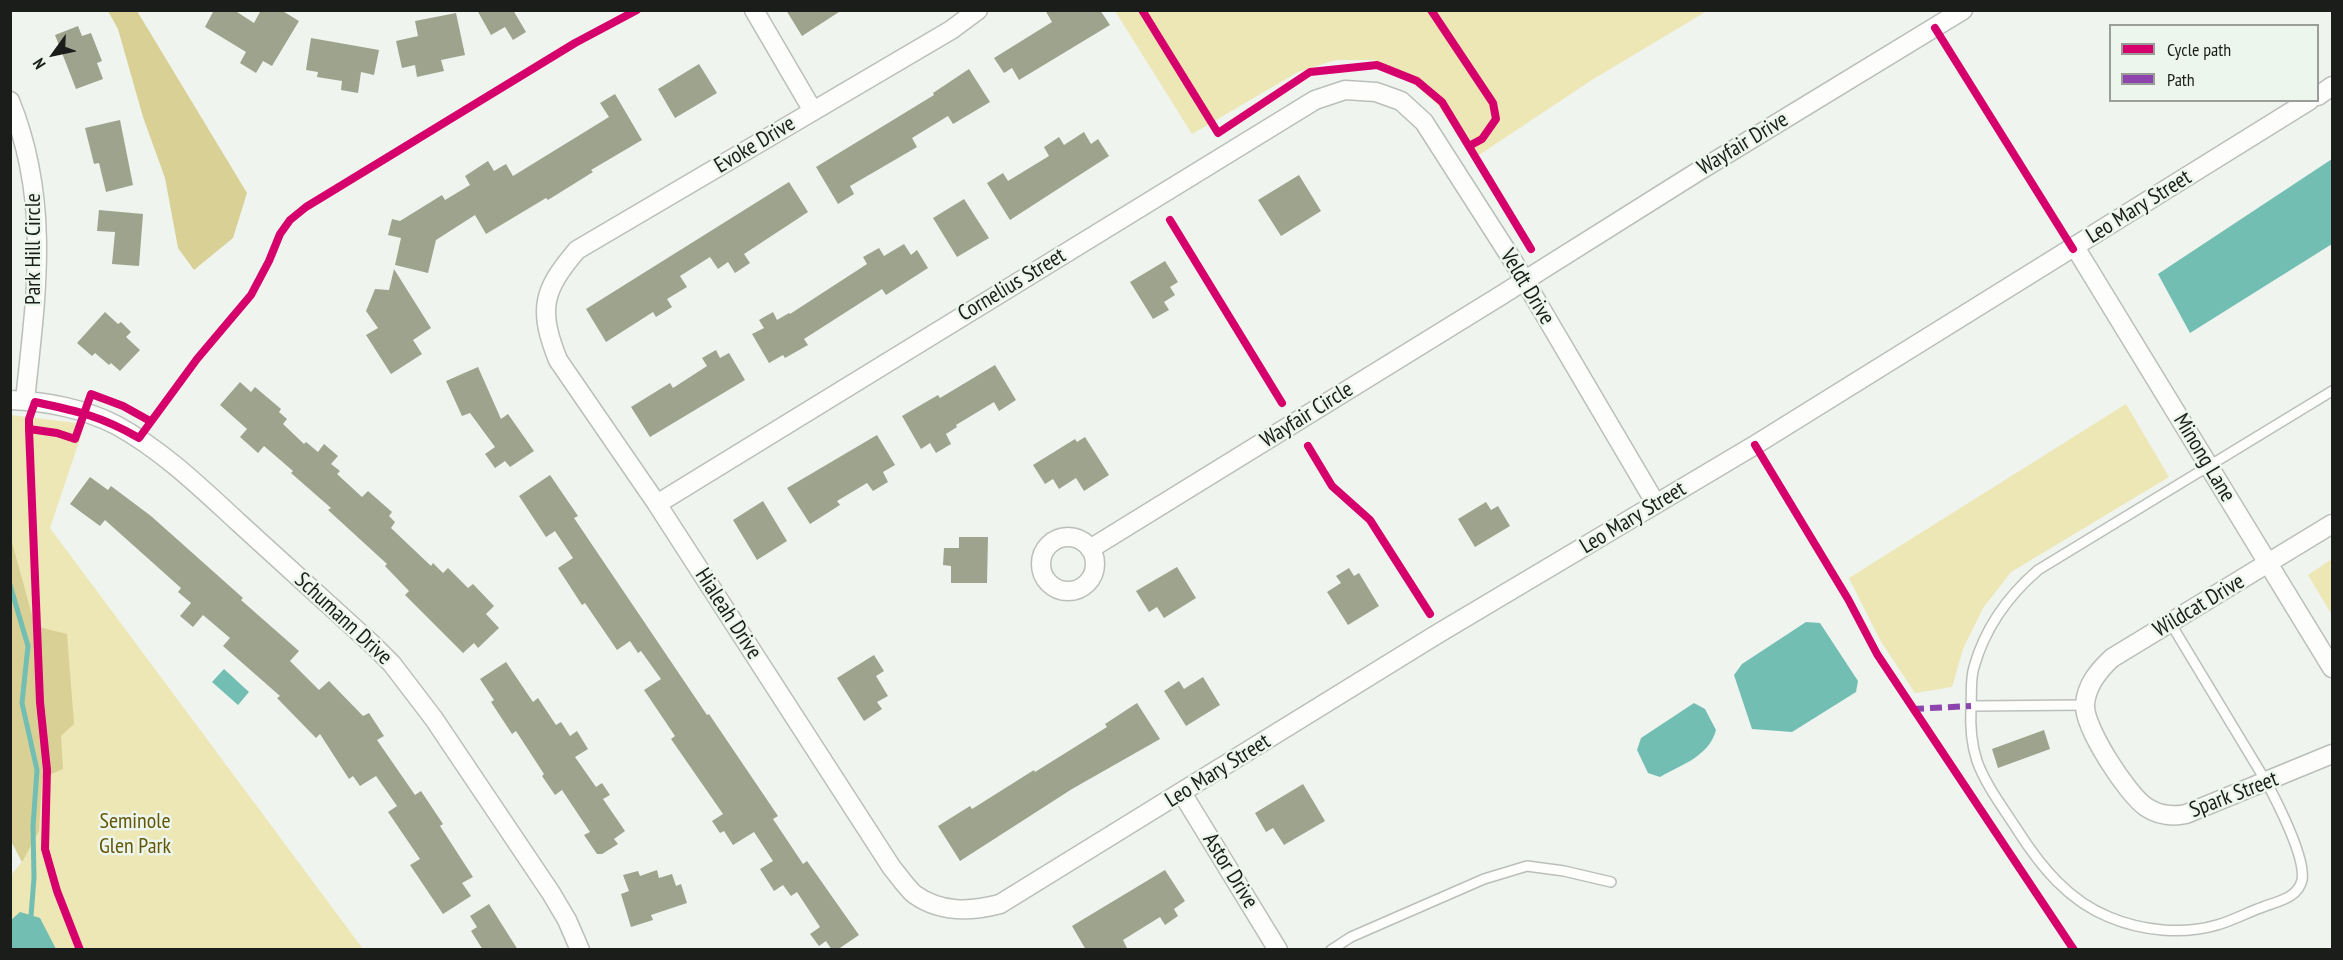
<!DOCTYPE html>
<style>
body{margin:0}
#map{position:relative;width:2343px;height:960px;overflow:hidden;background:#eff4ee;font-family:"PT Sans Narrow",sans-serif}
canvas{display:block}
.frame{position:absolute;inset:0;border:12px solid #1a1d1a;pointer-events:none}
.legend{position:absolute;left:2109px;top:24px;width:210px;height:78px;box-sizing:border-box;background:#edf6ec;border:2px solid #999f98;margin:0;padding:8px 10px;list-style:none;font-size:18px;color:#1a1d1a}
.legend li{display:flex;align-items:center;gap:12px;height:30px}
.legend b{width:30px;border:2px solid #999f98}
.north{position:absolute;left:24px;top:24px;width:60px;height:60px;-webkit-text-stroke:4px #edf6ec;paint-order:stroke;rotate:237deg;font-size:16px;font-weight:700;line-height:24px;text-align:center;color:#1a1d1a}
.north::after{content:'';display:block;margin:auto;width:21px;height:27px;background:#1a1d1a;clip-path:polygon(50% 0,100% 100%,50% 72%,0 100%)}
</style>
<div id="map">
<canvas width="2343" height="960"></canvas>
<div class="frame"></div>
<ul class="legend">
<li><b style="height:8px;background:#d6006c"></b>Cycle path</li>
<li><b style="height:8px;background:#8e44ad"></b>Path</li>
</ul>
<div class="north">N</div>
</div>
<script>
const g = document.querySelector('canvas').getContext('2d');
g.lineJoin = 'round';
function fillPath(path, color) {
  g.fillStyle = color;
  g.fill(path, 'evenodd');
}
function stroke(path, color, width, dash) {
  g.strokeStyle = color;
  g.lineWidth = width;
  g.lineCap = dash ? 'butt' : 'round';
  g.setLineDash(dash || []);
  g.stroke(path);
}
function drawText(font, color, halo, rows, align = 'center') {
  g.font = font + ' "PT Sans Narrow",sans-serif';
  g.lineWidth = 5;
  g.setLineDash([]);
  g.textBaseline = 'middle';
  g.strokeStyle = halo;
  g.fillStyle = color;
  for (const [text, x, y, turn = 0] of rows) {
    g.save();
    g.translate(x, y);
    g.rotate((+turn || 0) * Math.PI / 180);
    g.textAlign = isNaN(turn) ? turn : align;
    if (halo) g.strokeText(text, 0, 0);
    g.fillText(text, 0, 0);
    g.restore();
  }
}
fillPath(new Path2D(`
 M1115,11H1707L1595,78L1473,159L1438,105L1406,77L1374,60H1336L1298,72L1192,134Z
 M2126,404L2169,477L2011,572L1983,608L1963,649L1952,687L1915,693L1880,640L1849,578Z
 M11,415L85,424L50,528L363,949H11L10,876L22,862L10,839Z
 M2332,559V615L2308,575Z`), '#ede6b5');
fillPath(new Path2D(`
 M108,11H137L247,193L233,238L194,270L178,248L165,178L143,117L118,29Z
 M10,535L35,626L67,634L74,724L61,736L63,769L42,778L39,831L22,862L10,839Z`), '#d9d096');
fillPath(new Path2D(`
 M2332,159V244L2190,333L2158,274Z
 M1806,622L1820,623L1858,681L1856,692L1792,732L1752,729L1734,675L1742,664Z
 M224,669L249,692L238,705L212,682Z
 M1694,703L1705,709L1716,730C1709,756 1683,764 1660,777L1648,773L1637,750L1641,738Z
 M20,912L40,918L56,949H11V920Z`), '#73beb3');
stroke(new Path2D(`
 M10,585L28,646L22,703L37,770L33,826L34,878L31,916`), '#73beb3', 5);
fillPath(new Path2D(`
 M214,10H234L254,23L261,10H281L299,21L272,66L263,61L256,73L240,63L246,52L205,27Z
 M477,10H513L526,32L513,40L505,27L491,35Z
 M786,10H842L802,36Z
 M1045,10H1100L1110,25L1019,80L1012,68L1004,73L994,58L1052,22Z
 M456,13L465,55L441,60L444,71L417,77L415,65L402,68L396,41L418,36L415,21Z
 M78,26L82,36L91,33L102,61L97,63L103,79L76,89L55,35Z
 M311,38L379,50L374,75L361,72L358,93L341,90L342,81L317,77L318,72L306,70Z
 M699,64L717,93L675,118L658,89Z
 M969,69L990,102L953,124L948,116L912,138L917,147L850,186L854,194L838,204L816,167L934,95L933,93Z
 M615,94L642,140L591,170L593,172L548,200L546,198L486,234L475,215L436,240L428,273L395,265L401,238L388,235L392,219L400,221L442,195L445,200L470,185L465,176L488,161L494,171L506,164L513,176L609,117L600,103Z
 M120,120L133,185L106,192L99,163L94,164L85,128Z
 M1084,132L1091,144L1098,139L1109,156L1010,220L987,183L1003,173L1008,181L1049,156L1044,147L1059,137L1064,145Z
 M1299,175L1321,211L1281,236L1258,200Z
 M789,182L808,212L744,254L750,263L735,273L728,262L718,269L710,257L680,276L687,287L667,299L672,307L656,317L653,312L606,342L586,309Z
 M964,199L989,238L957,257L933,218Z
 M99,210L143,214L139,266L112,264L115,232L97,231Z
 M904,244L911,255L917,250L928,268L886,295L882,289L804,339L808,345L785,358L783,355L769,363L752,334L764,328L759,320L773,312L777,320L789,313L790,314L867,264L863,257L879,248L884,256Z
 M1165,261L1178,282L1170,287L1175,295L1164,302L1169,310L1153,319L1130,282Z
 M394,269L431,328L413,340L422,354L391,374L366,335L378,328L366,311L375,289L389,290Z
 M105,312L118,324L121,322L131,332L126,337L140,350L120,371L111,363L109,365L95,353L92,356L77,343Z
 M716,350L720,358L729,353L745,380L650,437L631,407L670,383L673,388L707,366L702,358Z
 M995,365L1016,400L999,411L994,402L956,425L957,427L946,434L951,444L936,453L930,443L921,449L902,416L938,395L940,398Z
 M478,367L501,419L508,414L534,451L510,467L505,461L495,468L485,454L495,447L470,413L462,416L446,381Z
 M240,382L251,392L255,387L281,409L279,412L287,419L283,424L304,444L306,442L318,452L324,444L338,456L331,464L340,471L337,474L362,497L368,491L392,512L389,516L395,522L391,528L431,566L433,563L443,573L448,568L468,588L473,584L494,606L486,614L499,628L478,648L474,643L463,653L405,595L409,591L385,566L387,564L328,510L331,508L291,473L293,471L264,446L258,453L240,437L247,429L220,405Z
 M877,435L895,465L883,472L888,482L873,491L867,483L837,501L840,505L810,524L787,488Z
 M1085,437L1109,475L1084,491L1076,478L1059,489L1053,479L1045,484L1033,465L1075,439L1077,442Z
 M550,475L578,516L574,518L707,715L709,714L778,816L773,819L803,864L807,861L859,935L837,950H832L826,941L819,946L810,934L820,927L797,892L791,896L783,885L774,891L760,869L773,861L754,832L733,845L724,831L720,833L712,821L723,814L671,739L675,736L644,690L661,679L641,651L638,653L630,641L617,650L585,603L582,605L558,568L573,558L555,531L546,537L519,496Z
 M90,477L108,490L111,486L151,516L243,598L241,600L299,651L290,661L319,690L329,681L363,716L369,713L384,736L377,740L415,795L421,791L443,824L440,826L473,877L462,883L471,896L443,914L410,865L420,859L388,812L397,806L376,776L360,786L353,776L349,779L320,734L316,738L277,698L280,696L223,646L230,638L203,615L193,627L180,616L191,603L178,592L181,588L105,520L100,526L70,504Z
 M763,501L787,541L757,560L733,520Z
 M1486,502L1491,510L1498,506L1510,526L1475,547L1458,519Z
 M959,537H988L987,583H951V566L943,565L944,548H959Z
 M1177,567L1196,598L1164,618L1157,607L1149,612L1136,591Z
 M1349,568L1354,576L1359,573L1379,606L1348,625L1327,592L1341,583L1336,576Z
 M874,655L884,671L876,676L888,696L877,702L882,709L864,721L837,678Z
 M506,662L533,702L538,698L556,725L561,722L570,736L577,731L588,749L575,757L596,787L602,783L610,795L603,799L625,831L614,839L618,844L602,854H597L584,835L590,832L562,790L555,795L542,776L544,774L516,731L512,734L491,702L494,700L480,679Z
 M1203,677L1220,705L1186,726L1164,691L1179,681L1184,689Z
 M1137,703L1160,739L1072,789L960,861L938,826L970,806L972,809L1034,770L1035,772L1107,727L1105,724Z
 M2044,730L2050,749L1998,768L1992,749Z
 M1303,784L1325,821L1284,845L1273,828L1266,832L1255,813Z
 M657,870L659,878L672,874L676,886L681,884L687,903L651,915L653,920L631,927L621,894L629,891L623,875L638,871L640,876Z
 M1165,870L1185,901L1174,909L1178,916L1165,925L1160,917L1123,940L1128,950H1086L1072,926Z
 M489,904L518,950H483L471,931L477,927L470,916Z`), '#9ea38d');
const service = new Path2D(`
 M2171,624L2267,783C2278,804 2306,858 2302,880C2298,898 2278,901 2263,907C2248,912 2232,921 2217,925C2183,935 2142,931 2109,917C2069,901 2041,867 2018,831C2004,809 1986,786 1977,761C1971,743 1970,726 1971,707C1972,694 1970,680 1974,667C1985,628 2008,596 2038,570L2332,391
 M1971,706L2085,705
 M1331,950L1351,937L1484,879L1527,866L1564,871L1611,882`);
const minor = new Path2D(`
 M754,10L813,111
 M978,10L951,30L577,250C542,291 538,310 558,360L657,504L892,868C899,876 906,887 914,894C940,913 970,912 1000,904L1439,633L1755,445L2310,100
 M2318,96L2332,86
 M10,101C51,202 36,296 25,400
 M2075,247L2332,668
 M10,400C45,401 85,409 116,425C162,450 200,487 238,522C283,563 328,604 373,645L392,664L434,719L551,893L567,920L580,950
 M657,504L1315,100L1345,90L1376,92L1401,101L1424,122L1513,261L1656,504
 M2332,524L2112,658C2099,670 2086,685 2085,705C2084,728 2127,794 2146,807C2158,815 2172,817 2186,814L2332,754
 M1041 564a27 27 0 1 1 54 0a27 27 0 1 1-54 0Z
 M1090,549L1500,296L1694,174L1963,10
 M1182,793L1278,950`);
stroke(service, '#bbbfba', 12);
stroke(minor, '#bbbfba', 21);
stroke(service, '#fdfdfc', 9);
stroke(minor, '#fdfdfc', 18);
stroke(new Path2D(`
 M1912,709L1971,706`), '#8e44ad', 6, [12, 6]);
stroke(new Path2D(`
 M1142,10L1218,133L1310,72L1377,65L1417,81L1442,102L1531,249
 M1431,10L1493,103L1496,119L1482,139L1469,146
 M1935,28L2073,249
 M1170,220L1282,403
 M29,429L57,433L75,439L91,394L123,406L150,421
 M1755,445L1848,599L1877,654L2074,950
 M1308,446L1332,486L1370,520L1430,614
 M80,950L57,891L45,849L47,770L40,702L29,429V419L35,402C77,411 101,416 139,438L197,359L251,295L269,261L280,234L290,220L306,207L575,43L637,10`), '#d6006c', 8);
drawText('22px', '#1a1d1a', '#edf6ec', [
 ["Wayfair Drive",1743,144,-31],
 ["Evoke Drive",755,145,-31],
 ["Leo Mary Street",2139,207,-32],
 ["Park Hill Circle",34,249,-90],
 ["Cornelius Street",1012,285,-31],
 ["Veldt Drive",1527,287,59],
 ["Wayfair Circle",1307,415,-32],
 ["Minong Lane",2204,458,59],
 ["Leo Mary Street",1633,518,-31],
 ["Wildcat Drive",2199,606,-31],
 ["Hialeah Drive",728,614,57],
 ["Schumann Drive",343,619,43],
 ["Leo Mary Street",1218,771,-32],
 ["Spark Street",2234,795,-21],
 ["Astor Drive",1230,871,58]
]);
drawText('22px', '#655708', '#edf6ec', [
 ["Seminole",135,822],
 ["Glen Park",135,847]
]);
</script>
